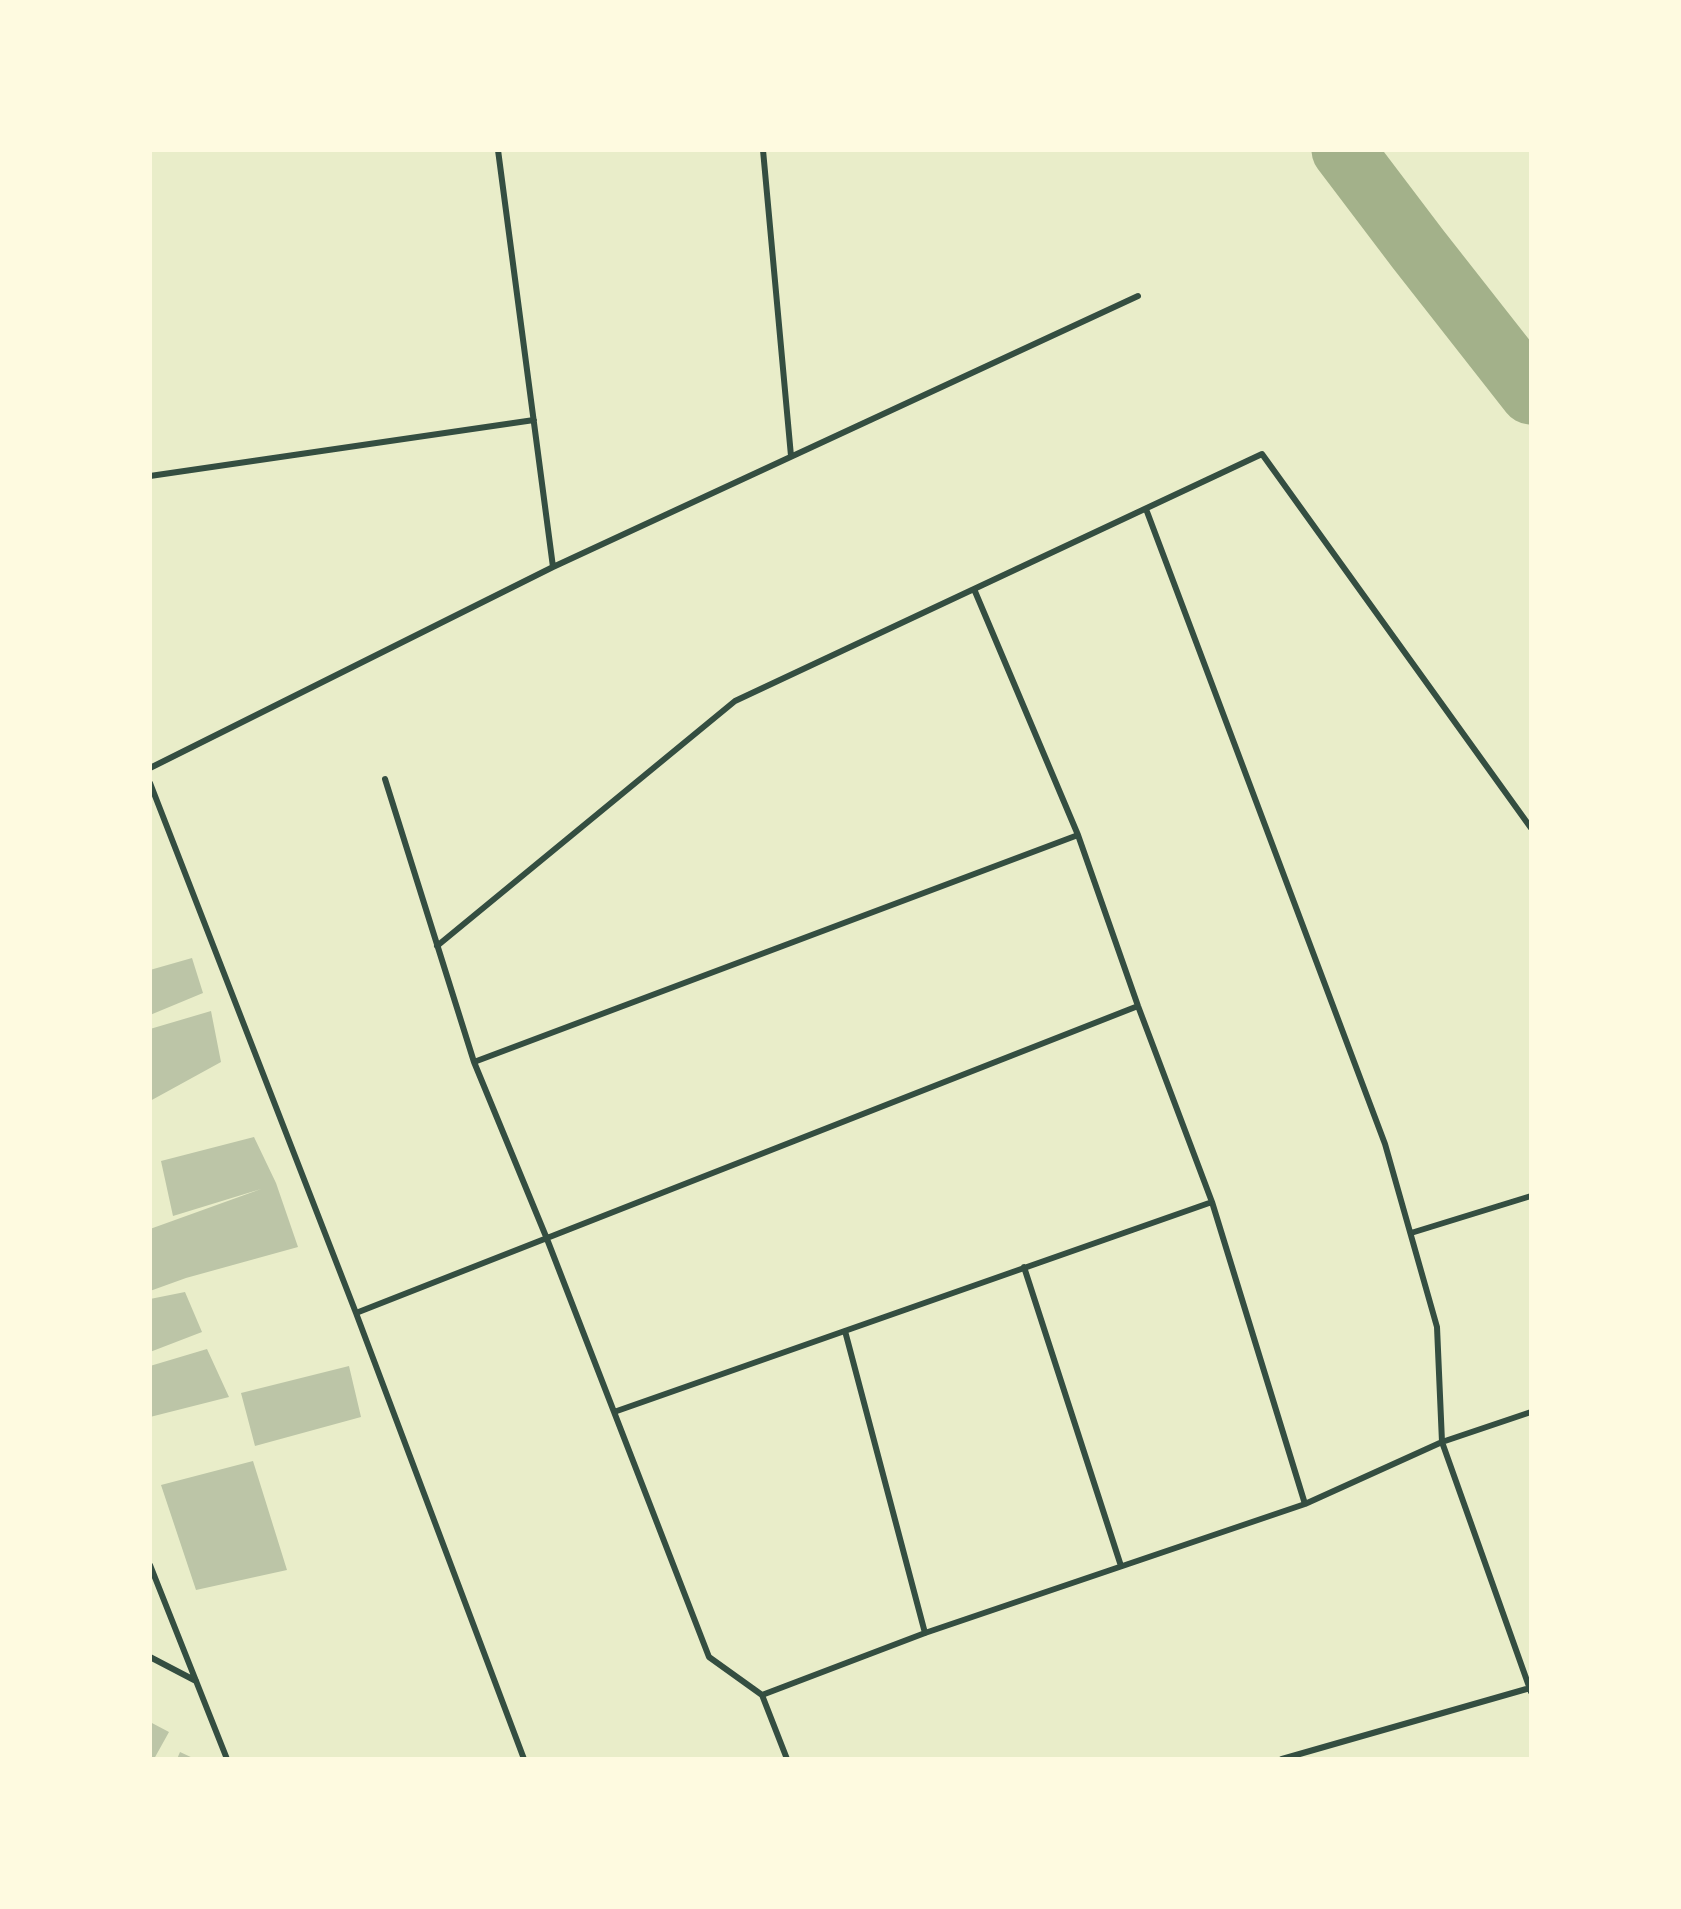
<!DOCTYPE html>
<style>
body{margin:0}
#map{position:relative;width:1681px;height:1909px;overflow:hidden;background:#e9edc9;font-family:Jost,sans-serif}
canvas{display:block}
.frame{position:absolute;inset:0;border:152px solid #fefae0;pointer-events:none}
</style>
<div id="map">
<canvas width="1681" height="1909"></canvas>
<div class="frame"></div>
</div>
<script>
const g = document.querySelector('canvas').getContext('2d');
g.lineJoin = 'round';
function stroke(path, color, width, dash) {
  g.strokeStyle = color;
  g.lineWidth = width;
  g.lineCap = dash ? 'butt' : 'round';
  g.setLineDash(dash || []);
  g.stroke(path);
}
function fillPath(path, color) {
  g.fillStyle = color;
  g.fill(path, 'evenodd');
}
stroke(new Path2D(`
 M1343,150L1418,249L1531,393`), '#a3b18a', 63);
fillPath(new Path2D(`
 M192,958L203,993L150,1015V970Z
 M211,1011L221,1062L150,1101V1029Z
 M254,1137L276,1183L298,1247L186,1278L150,1291V1229L261,1189L173,1216L161,1161Z
 M185,1292L202,1332L150,1352V1299Z
 M207,1349L229,1397L150,1417V1366Z
 M349,1366L361,1417L255,1446L241,1393Z
 M253,1461L287,1570L196,1590L161,1485Z
 M150,1722L169,1732L154,1759H150Z
 M180,1752L195,1759H177Z`), '#bcc5a7');
stroke(new Path2D(`
 M498,150L553,567
 M763,150L791,456
 M150,476L534,420
 M1146,509L1385,1144L1437,1327L1442,1442L1531,1692
 M974,589L1078,835L1138,1006L1212,1202L1305,1504
 M150,768L553,567L1138,296
 M385,779L474,1062L547,1239L709,1657L762,1695L925,1633L1305,1504L1442,1442L1531,1412
 M150,783L356,1313L524,1759
 M437,946L735,701L1262,454L1531,828
 M474,1062L1078,835
 M1411,1233L1531,1196
 M1024,1267L1121,1566
 M356,1313L1138,1006
 M845,1331L925,1633
 M614,1412L1212,1202
 M150,1565L227,1759
 M150,1657L196,1681
 M762,1695L787,1759
 M1282,1759L1530,1688`), '#344e41', 6);
</script>
